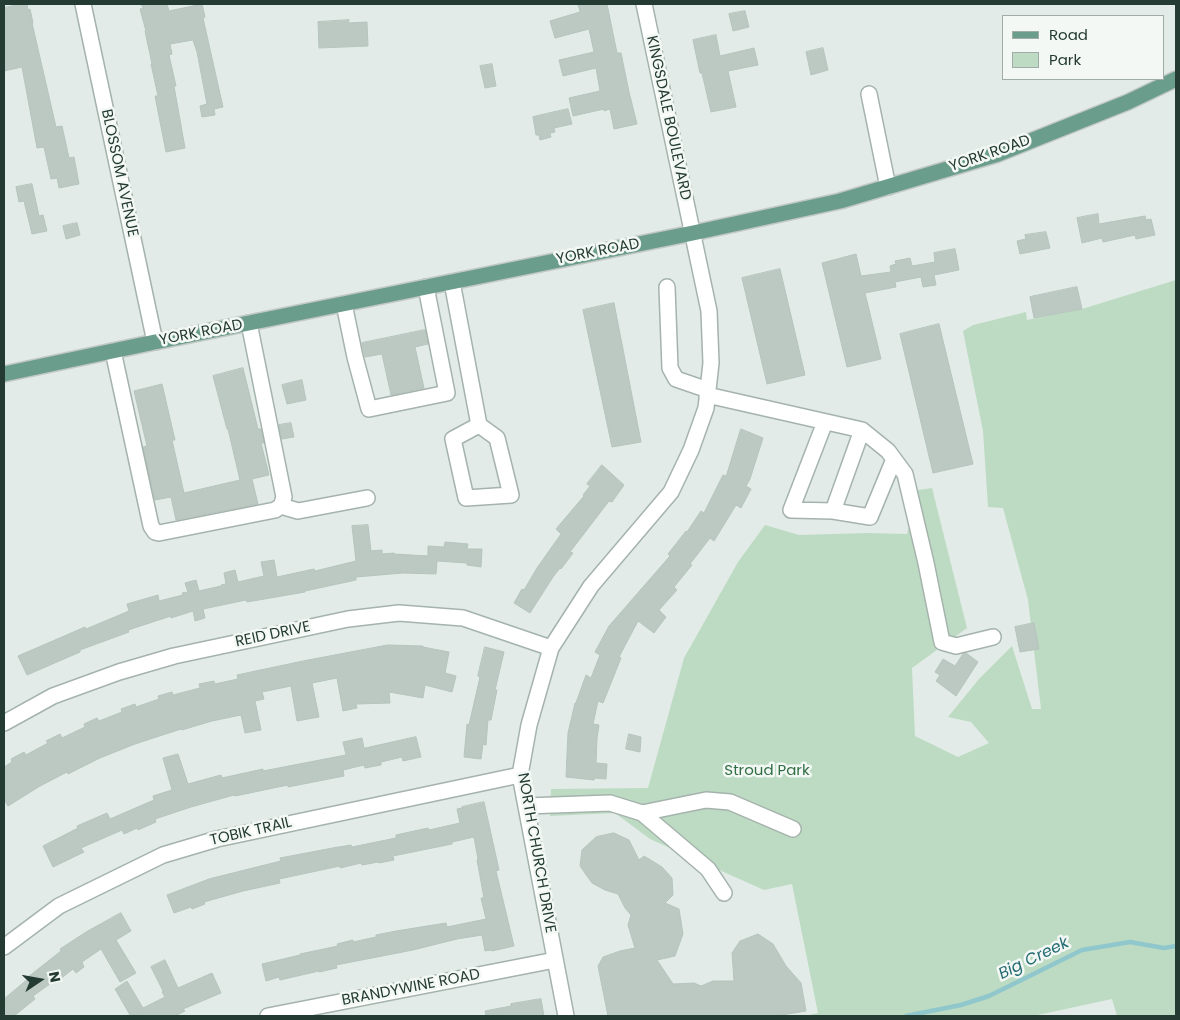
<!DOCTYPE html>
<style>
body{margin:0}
#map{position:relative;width:1180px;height:1020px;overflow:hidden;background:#e2ebe7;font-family:Poppins,sans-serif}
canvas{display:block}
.frame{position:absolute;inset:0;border:5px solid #243b33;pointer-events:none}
.legend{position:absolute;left:1002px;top:15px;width:162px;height:65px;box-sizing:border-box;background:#f3f8f5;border:1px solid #a0aca7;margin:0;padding:6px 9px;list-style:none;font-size:15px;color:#243b33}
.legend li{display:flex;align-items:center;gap:10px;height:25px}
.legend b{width:25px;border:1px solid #a0aca7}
.north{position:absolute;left:15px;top:955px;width:50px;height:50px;-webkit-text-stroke:4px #f3f8f5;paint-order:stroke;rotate:78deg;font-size:14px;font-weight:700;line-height:20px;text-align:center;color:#243b33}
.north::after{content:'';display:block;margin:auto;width:18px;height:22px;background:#243b33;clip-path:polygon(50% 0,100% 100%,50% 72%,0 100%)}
</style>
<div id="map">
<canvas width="1180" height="1020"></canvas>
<div class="frame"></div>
<ul class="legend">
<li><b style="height:6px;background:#6b9d8c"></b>Road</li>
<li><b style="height:14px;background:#bddbc3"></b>Park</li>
</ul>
<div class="north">N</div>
</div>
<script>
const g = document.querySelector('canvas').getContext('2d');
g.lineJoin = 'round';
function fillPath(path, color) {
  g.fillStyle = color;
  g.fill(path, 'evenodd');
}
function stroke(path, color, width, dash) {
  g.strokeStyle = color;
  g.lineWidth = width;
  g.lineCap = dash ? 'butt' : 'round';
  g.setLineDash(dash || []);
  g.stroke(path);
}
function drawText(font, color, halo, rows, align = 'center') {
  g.font = font + ' Poppins,sans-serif';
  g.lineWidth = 5;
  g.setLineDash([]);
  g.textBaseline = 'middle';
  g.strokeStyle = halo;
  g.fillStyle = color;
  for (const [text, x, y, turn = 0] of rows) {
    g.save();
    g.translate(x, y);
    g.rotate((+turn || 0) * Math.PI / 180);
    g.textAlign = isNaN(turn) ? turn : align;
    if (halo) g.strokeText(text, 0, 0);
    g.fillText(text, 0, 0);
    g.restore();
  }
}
fillPath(new Path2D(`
 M1176,280V1016H1117L1112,999L1033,1016H804L818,1013L792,884L764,890L650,839L615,813L550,816L551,789L648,788L684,658L738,562L765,525L799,535L868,533L907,534L918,490L932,488L967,628L912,668L915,736L958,757L989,743L971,722L948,717L979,679L1012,646L1032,709H1041L1028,600L1003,508L988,507L983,431L963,331L973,325L1026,312L1027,320L1082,309Z`), '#bddbc3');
stroke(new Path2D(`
 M906,1016L961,1005L989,996L1082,950L1130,942L1164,948L1176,946`), '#8fc7cc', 4.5);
const building = new Path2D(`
 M21,4H27L28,10L30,9L33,23H32L56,127L62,126L69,158L74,157L79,184L59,188L57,178L51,179L44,147L37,148L22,67L4,71V8Z
 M141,4H167L169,11L202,4L205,17L203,18L223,107L214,109L215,115L202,117L200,106L207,104L197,52L193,40L170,44L172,54L169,55L176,86H174L185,148L166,152L155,96H158L151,64H152L145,31H146L140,9L143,8Z
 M578,4H607L617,53H621L629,92L637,124L614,129L610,109L604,111V109L573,116L569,98L600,91L596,68L563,76L559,60L594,52L589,29L555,38L550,21L580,12Z
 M745,11L749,27L733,31L729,14Z
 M349,20L348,23L367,22L368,46L319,48L318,22Z
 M716,35L720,56L754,48L758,65L728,71L736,107L711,112L702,73H700L693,40Z
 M823,48L828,70L811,75L806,52Z
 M492,64L496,86L485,88L480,66Z
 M568,109L572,124L554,128L555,132L550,133L551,137L540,140L539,135H536L533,117Z
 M32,184L39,216L43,215L47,231L32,234L24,201L19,202L16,187Z
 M1098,214L1099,224L1145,216L1146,220L1151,219L1155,235L1136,239L1135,235L1103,242L1102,238L1082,243L1077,218Z
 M77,223L80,235L66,239L63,226Z
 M1046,232L1050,248L1020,254L1017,241L1026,239L1025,235Z
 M955,249L959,270L934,275L936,285L923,287L921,277L895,282L896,287L865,293L881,359L847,367L822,263L856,254L861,276L891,272L890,266L896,264L895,261L910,258L912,266L935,262L934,253Z
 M780,269L805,375L767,384L742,278Z
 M1077,287L1082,309L1034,318L1030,297Z
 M614,303L641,442L612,447L583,310Z
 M939,324L973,464L933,473L900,334Z
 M425,330L428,344L415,347L424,388L391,395L382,354L365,357L362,343Z
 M243,368L258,429H261L264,443H261L269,475L252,479L258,504L176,520L171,497L155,500L143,447L147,446L134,391L162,384L175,440H172L184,493L240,480L228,429H227L213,376Z
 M302,380L306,400L287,404L282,385Z
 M291,423L294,437L282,439L279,425Z
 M741,429L763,438L750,479L746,486L751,489L741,508L736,505L714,541L710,538L690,564L692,565L674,587L677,590L659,610L666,617L654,633L638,621L619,657L621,658L603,703L598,701L593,724L599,725L597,738L596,763L607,764L606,779L595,778L594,780L566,777L568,733L575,703H576L586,675L591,678L600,655L595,652L609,626L670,556L668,554L686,531L687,532L701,511L704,513L723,475L726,476Z
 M602,465L624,485L612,502L609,501L570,552L573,553L561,569L560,568L553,577L530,613L514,603L522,589L524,590L537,568L561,534L556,529L584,496L583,495L590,486L587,484Z
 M368,525L371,551L382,550V554L394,553V554L428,556V546L444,547L445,542L468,544L467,549H482L481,567L467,565V563L437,561L436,574L403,573L356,577V580L305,591V592L247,602L246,600L203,609L205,618L195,621L193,611L171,618V616L128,630L129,632L80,650V652L27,675L18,656L85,627L86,629L129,611L127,604L158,595L159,601L183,595L182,593L188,592L185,583L196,580L199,591L221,586V585L226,584L224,573L235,570L238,582L264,576L261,562L274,560L277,577L314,569L315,571L356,561L352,526Z
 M1034,623L1039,649L1020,652L1015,627Z
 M388,645L423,646V647L449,652L445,673L456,676L452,692L425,685L423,698L389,692L390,703L356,704L357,708L343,711L337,678L312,683L319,717L297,721L291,686L262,692L264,699L255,701L261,730L245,733L241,715L212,721L182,730L181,729L135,744L100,758L68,774L67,772L40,786L8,806L4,799V767L12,762L11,759L24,752L26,755L48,743L46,741L60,734L62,738L85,727L84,724L97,718L99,721L122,712L121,709L135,704L136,707L159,699L158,696L172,692L173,695L200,688L199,684L214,681L215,684L238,679L237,675L303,661Z
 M485,647L504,652L495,690H497L491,720H488L486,745L483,744L481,759L464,757L467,724L469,725L480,677L478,676Z
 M966,653L978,662L956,696L936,681L940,675L935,672L943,659L955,666L963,654Z
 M629,734L641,737L640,752L626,749Z
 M416,737L421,757L403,761L402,757L381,762V765L365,768L364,765L343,770L344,776L288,787V785L235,796L234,795L191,807L155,819L156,822L138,830L137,828L124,834L122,830L81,848L84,852L53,867L43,846L78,828L77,826L107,813L110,819L154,800L153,796L172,790L163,758L178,754L188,784L221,775L222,778L263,769V771L346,755L343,742L362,738L364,748Z
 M484,802L499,870L496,871L514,946L492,951L491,950L485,951L482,935L457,939L413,950L336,965L337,968L319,972V971L280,980L279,977L266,981L262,964L300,955V954L338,946L337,944L353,940V942L376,937V935L396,931L446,923L447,927L486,919L481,898H484L477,860L478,859L474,837L452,842V844L393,856L394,860L379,863L378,862L362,865L361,863L340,868V866L279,879L280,883L243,891L204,902L205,904L192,909L191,907L174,913L167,895L209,879L281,861L280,858L338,847H339L351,845L352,847L396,838V835L428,828L429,830L460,823L457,809L462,808V807Z
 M614,833L629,840L639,860L644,856L662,867L672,878L673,895L665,903L679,909L683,934L675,956L657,960L673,984L694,983L701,986L713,981H734L732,953L740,941L758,934L773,944L786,966L801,983L806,1011L776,1016H608L598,966L603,957L620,951L635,948L628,925L631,915L625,908L618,894L605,890L592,883L580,866L582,850L596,837Z
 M121,913L131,931L116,940L136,973L120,982L101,949L82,962L84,967L76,973L73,969L55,983L54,981L33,996L35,999L14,1016H4V999L29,978L28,977L61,951L60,949L86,932Z
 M165,960L178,988L212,973L221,993L183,1009L185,1011L175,1016H128L130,1015L115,989L127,981L143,1008L165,997L162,992L163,991L151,967Z
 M541,999L544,1016H486L485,1011L511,1006V1004Z`);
fillPath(building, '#bbc9c2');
stroke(building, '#b5c4bd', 1);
const minor = new Path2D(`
 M83,4L155,342
 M869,94L888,187
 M452,282L479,425L497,438L511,495L466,498L453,439L479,425
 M667,287L670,368L676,379L708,390
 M344,304L355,357L369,409L447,393L426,287
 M113,351L151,526L155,532L159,533L275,510L281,506L284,497L249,323
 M707,395L862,430L888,451L905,474L926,563L942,642L956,646L993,637
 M825,422L791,510L833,511L870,517L894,459
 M281,506L298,511L367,498
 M833,511L862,430
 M4,723L53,696L119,672L174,656L348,619L399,613L463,618L551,648
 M526,806L610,803L642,813L708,869L724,893
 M642,813L706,800L730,802L793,829
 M4,947L59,906L163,855L217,839L520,775
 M268,1016L555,960
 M566,1016L520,775L529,725L551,648L591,586L671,492L691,450L706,408L711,363L709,311L644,4`);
const major = new Path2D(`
 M4,374L155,342L693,233L840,201L998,154L1128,102L1176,79`);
stroke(minor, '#a5b3ad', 18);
stroke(major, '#c2c8c6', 18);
stroke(minor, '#fff', 15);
stroke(major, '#6b9d8c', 15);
drawText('15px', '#243b33', '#f3f8f5', [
 ["KINGSDALE BOULEVARD",668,118,78],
 ["YORK ROAD",990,154,-19],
 ["BLOSSOM AVENUE",119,173,78],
 ["YORK ROAD",598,252,-11],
 ["YORK ROAD",201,333,-11],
 ["REID DRIVE",273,635,-12],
 ["TOBIK TRAIL",251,832,-13],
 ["NORTH CHURCH DRIVE",536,853,80],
 ["BRANDYWINE ROAD",411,988,-11]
]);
drawText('15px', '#316e44', '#f3f8f5', [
 ["Stroud Park",767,771]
]);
drawText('italic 16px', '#236b72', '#f3f8f5', [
 ["Big Creek",1034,959,-26]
]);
</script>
